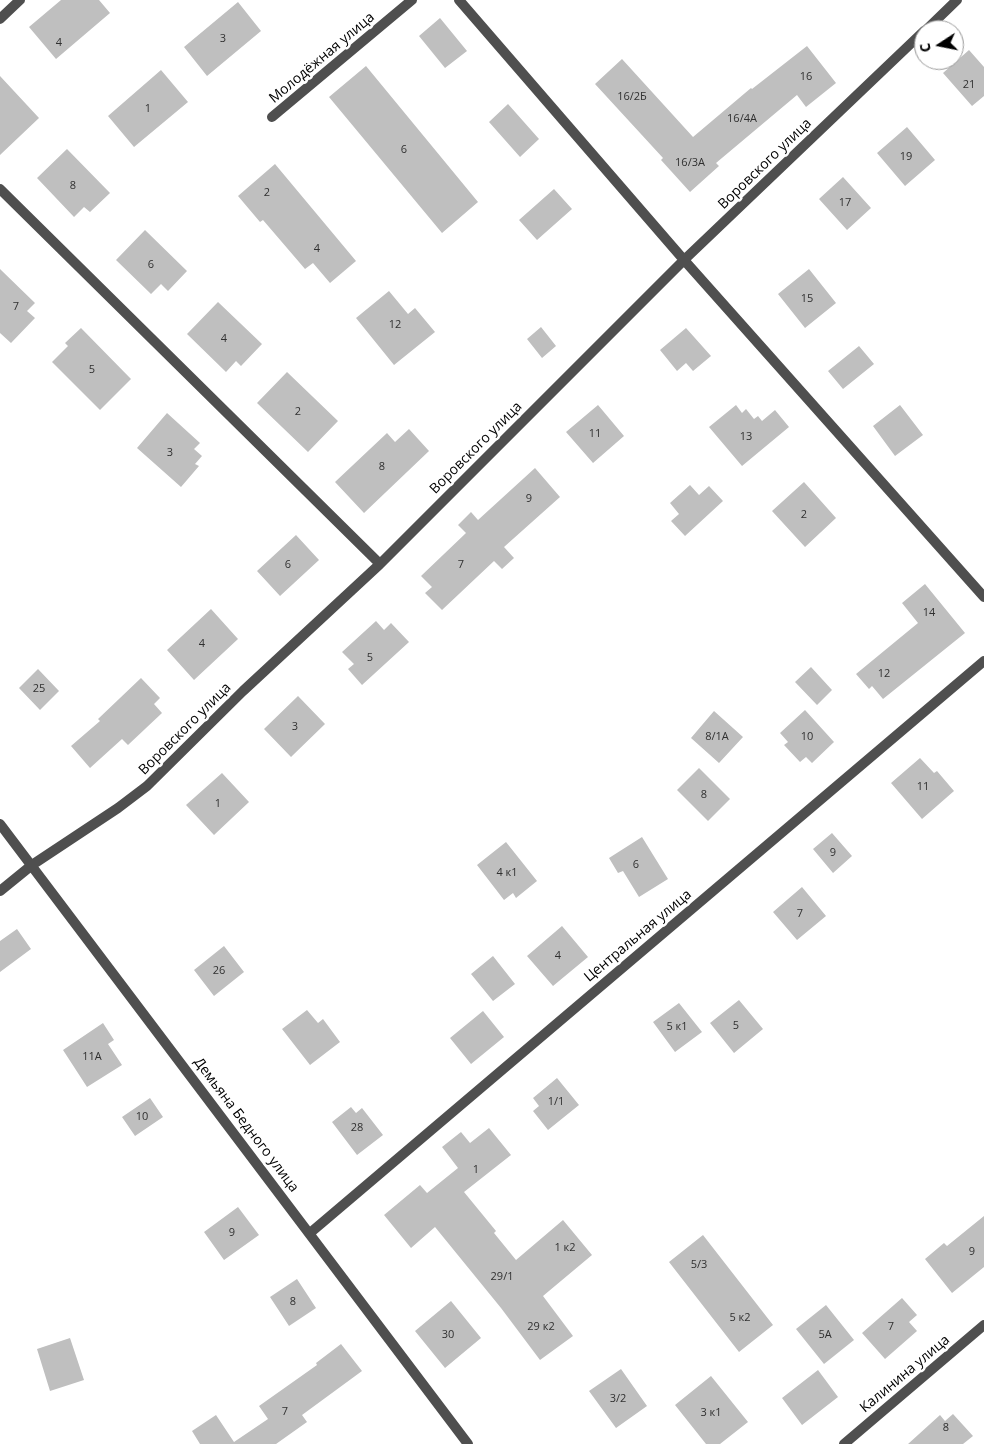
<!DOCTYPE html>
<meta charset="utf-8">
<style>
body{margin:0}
#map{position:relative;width:984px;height:1444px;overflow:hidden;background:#fff;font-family:"Open Sans",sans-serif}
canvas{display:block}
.north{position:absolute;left:914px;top:20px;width:50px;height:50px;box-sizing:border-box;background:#fff;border:1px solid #999;border-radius:50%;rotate:259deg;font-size:14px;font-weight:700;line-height:20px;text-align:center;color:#000}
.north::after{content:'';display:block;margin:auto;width:18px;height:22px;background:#000;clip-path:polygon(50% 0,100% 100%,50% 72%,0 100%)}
</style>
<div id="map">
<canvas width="984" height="1444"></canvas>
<div class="north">С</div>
</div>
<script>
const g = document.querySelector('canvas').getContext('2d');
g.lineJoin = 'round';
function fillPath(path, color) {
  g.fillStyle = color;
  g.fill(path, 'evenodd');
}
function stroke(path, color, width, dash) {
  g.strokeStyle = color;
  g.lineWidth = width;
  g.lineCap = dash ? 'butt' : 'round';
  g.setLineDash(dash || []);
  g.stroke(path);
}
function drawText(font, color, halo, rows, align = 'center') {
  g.font = font + ' "Open Sans",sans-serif';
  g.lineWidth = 5;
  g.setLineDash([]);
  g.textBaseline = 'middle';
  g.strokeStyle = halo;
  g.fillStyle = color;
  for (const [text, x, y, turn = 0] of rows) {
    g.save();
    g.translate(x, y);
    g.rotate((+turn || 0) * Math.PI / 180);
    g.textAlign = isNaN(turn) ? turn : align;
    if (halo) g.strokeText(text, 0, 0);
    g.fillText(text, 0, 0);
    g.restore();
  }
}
fillPath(new Path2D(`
 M61,0H99L110,13L56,59L29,27Z
 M238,2L261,31L207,76L184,47Z
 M440,18L467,51L445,68L419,36Z
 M807,46L836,83L806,107L797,95L716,163L719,166L690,192L661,160L663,158L595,84L622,59L693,137L751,88L752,89Z
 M969,50L984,67V96L972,106L943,73Z
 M366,66L478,202L442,233L329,97Z
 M161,70L188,102L134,147L108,116Z
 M0,76L39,118L0,155Z
 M508,104L539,139L520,157L489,122Z
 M907,127L935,160L905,186L877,153Z
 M67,149L110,193L90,212L84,207L74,217L37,178Z
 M275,164L356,261L330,283L313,263L305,269L263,220L260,222L238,196Z
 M843,177L871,208L847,230L819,199Z
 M554,189L572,209L537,240L519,220Z
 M145,230L187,271L168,291L161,284L151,294L116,260Z
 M0,269L35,303L27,311L35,318L11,343L0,333Z
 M809,269L836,303L805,328L778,294Z
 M389,291L408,314L415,308L435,332L394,365L356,318Z
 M218,302L262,344L241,366L236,361L226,372L187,334Z
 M541,327L556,346L542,358L527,339Z
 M81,328L131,379L100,410L52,362L68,346L65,343Z
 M686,328L711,356L693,371L686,363L677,371L660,350Z
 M859,346L874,364L843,389L828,371Z
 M287,372L338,421L308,452L257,403Z
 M598,405L624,436L593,463L566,432Z
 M736,405L742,413L746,409L754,419L758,416L762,421L775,410L789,427L742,466L709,427Z
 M900,405L923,435L895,456L873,426Z
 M167,413L200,443L194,449L202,456L195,464L199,466L181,487L137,448Z
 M409,429L429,451L364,513L335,482L387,433L395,442Z
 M535,468L560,497L504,547L514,558L502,569L494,561L442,610L425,593L432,587L421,576L466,533L458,525L471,512L478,520Z
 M804,482L836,518L805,547L772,511Z
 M690,485L699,495L709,486L723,501L685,536L671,521L679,514L670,503Z
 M296,535L319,560L280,596L257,571Z
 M925,584L965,633L883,699L872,686L869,689L856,674L918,623L902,603Z
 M211,609L238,639L194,680L167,650Z
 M376,621L384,630L391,623L409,642L362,685L348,669L354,664L342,652Z
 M811,667L832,690L817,705L795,682Z
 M38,669L59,691L40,710L19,688Z
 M141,678L160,698L154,704L162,713L128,745L122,739L90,768L71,746L100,721L98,719Z
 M298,696L325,724L291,757L264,729Z
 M805,710L834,742L812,763L806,757L800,762L784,745L788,742L780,733Z
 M714,711L743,737L719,763L691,738Z
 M920,758L934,773L937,771L954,791L922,819L891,783Z
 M699,768L730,799L708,821L677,790Z
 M222,773L249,802L214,835L186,805Z
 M832,833L852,856L833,873L813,849Z
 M642,837L668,879L639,897L623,871L618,873L609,858Z
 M506,842L537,881L516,898L513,893L504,900L477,865Z
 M802,887L826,916L797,940L773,912Z
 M562,926L588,957L553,986L527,956Z
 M17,929L31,949L0,972V941Z
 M224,946L244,972L214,996L194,970Z
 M493,956L515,984L493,1001L471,974Z
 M739,1000L763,1029L734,1053L710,1023Z
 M679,1003L702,1032L675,1052L653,1022Z
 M307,1010L318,1023L323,1019L340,1042L310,1065L282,1029Z
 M483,1011L504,1037L471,1064L450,1038Z
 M103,1023L114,1040L108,1044L122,1065L87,1087L63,1050Z
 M557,1078L579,1105L548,1130L533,1111L539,1106L533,1098Z
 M150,1098L163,1117L135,1136L122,1117Z
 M351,1107L356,1113L362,1108L383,1135L357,1155L332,1122Z
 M489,1128L511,1155L464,1192L496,1231L494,1233L516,1260L563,1220L592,1255L543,1296L573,1336L540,1360L501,1308L435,1227L411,1248L384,1215L420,1185L427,1193L458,1168L442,1147L461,1132L470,1143Z
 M238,1207L259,1235L224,1260L204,1232Z
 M984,1216V1267L952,1293L925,1259L944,1243L947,1246Z
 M703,1235L773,1325L739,1352L669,1262Z
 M297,1279L316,1308L289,1326L270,1297Z
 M902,1298L917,1315L909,1322L917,1331L885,1359L862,1333Z
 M451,1301L481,1338L445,1368L415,1331Z
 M826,1305L854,1340L824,1364L796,1329Z
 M70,1338L84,1380L50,1391L37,1349Z
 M341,1344L362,1371L302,1415L307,1422L276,1444H200L192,1431L216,1415L234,1442L268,1419L259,1406L317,1365L316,1363Z
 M621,1369L647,1406L616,1428L589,1391Z
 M818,1370L838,1397L802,1425L782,1398Z
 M711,1376L748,1422L720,1444H706L675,1405Z
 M953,1414L973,1436L963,1444H908L940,1415L945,1421Z`), '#bfbfbf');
stroke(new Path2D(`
 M459,0L684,260L984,597
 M0,19L20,0
 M926,30L957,0
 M272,117L412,0
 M0,189L380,564
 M0,824L468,1444
 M0,891L32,865L118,808L147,786L243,691L380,564L684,260L924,31
 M310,1233L984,661
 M844,1444L984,1325`), '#4f4f4f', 10);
drawText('11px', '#303030', null, [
 ["3",223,39],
 ["4",59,43],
 ["16",806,77],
 ["21",969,85],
 ["16/2Б",632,97],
 ["1",148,109],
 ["16/4А",742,119],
 ["6",404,150],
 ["19",906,157],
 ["16/3А",690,163],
 ["8",73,186],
 ["2",267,193],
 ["17",845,203],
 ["4",317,249],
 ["6",151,265],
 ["15",807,299],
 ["7",16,307],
 ["12",395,325],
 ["4",224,339],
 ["5",92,370],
 ["2",298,412],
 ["11",595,434],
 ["13",746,437],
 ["3",170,453],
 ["8",382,467],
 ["9",529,499],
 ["2",804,515],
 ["6",288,565],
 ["7",461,565],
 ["14",929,613],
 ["4",202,644],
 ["5",370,658],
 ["12",884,674],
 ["25",39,689],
 ["3",295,727],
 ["8/1А",717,737],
 ["10",807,737],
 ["11",923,787],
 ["8",704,795],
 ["1",218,804],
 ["9",833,853],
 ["6",636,865],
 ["4 к1",507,873],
 ["7",800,914],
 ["4",558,956],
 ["26",219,971],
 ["5",736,1026],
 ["5 к1",677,1027],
 ["11А",92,1057],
 ["1/1",556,1102],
 ["10",142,1117],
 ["28",357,1128],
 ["1",476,1170],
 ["9",232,1233],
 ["1 к2",565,1248],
 ["9",972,1252],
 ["5/3",699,1265],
 ["29/1",502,1277],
 ["8",293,1302],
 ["5 к2",740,1318],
 ["29 к2",541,1327],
 ["7",891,1327],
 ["30",448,1335],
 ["5А",825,1335],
 ["3/2",618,1399],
 ["7",285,1412],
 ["3 к1",711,1413],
 ["8",946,1428]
]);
drawText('14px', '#000', '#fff', [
 ["Молодёжная улица",322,58,-40],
 ["Воровского улица",765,164,-44],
 ["Воровского улица",476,448,-45],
 ["Воровского улица",185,729,-45],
 ["Центральная улица",638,936,-40],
 ["Демьяна Бедного улица",246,1125,53],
 ["Калинина улица",905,1374,-40]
]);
</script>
